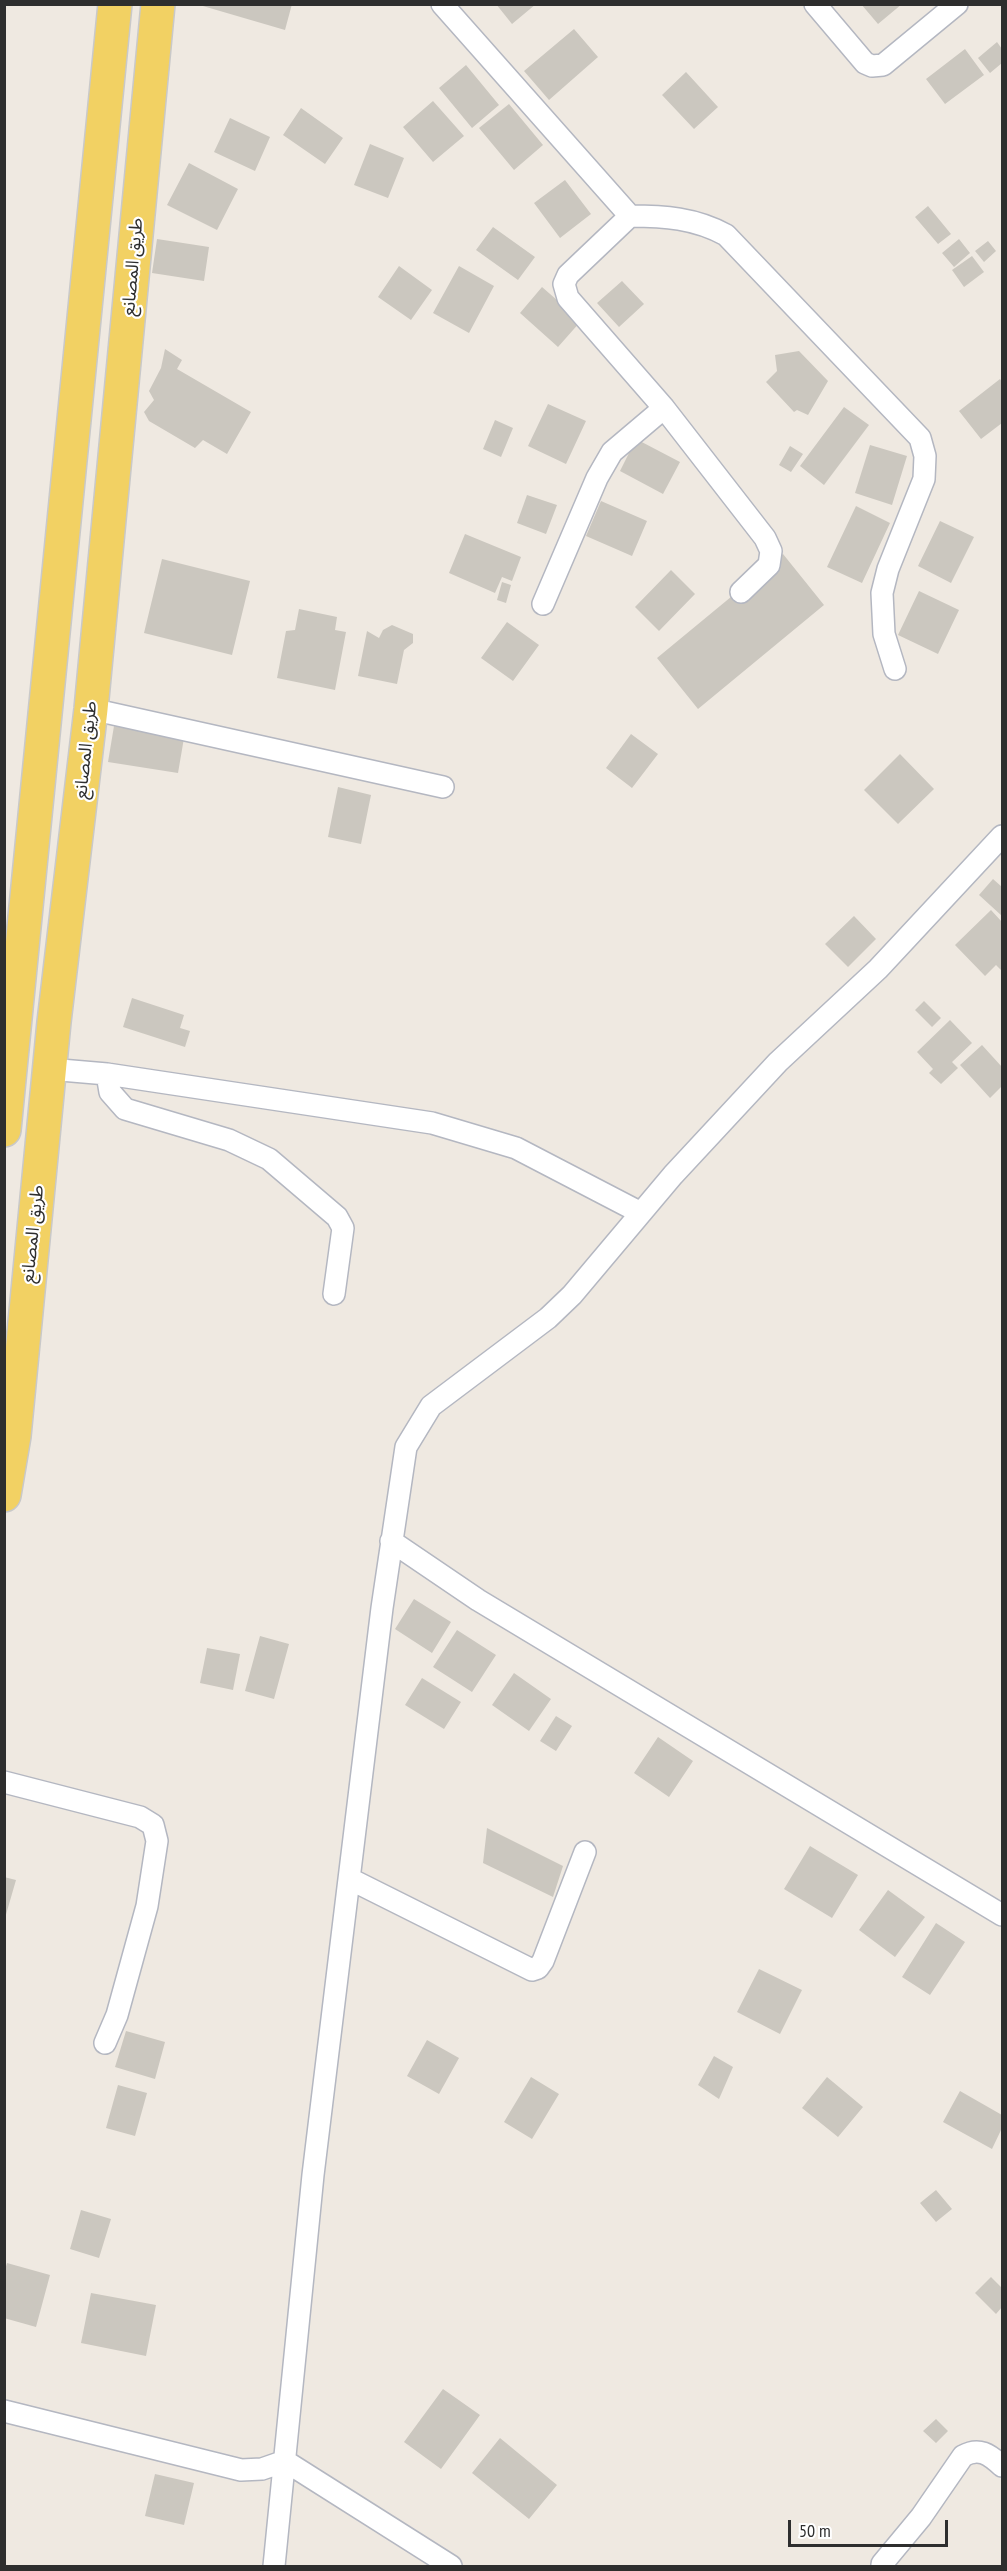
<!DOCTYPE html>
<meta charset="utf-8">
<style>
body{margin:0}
#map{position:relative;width:1007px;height:2571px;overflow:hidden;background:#efe9e1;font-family:"PT Sans Narrow",sans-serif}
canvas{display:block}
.frame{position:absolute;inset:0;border:6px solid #2e2e2e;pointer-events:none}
.scale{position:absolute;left:788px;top:2520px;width:160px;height:27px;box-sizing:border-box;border:3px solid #2e2e2e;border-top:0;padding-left:8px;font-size:18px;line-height:21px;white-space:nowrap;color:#2e2e2e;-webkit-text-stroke:4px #fff;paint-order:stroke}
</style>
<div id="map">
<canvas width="1007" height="2571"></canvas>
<div class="frame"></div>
<div class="scale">50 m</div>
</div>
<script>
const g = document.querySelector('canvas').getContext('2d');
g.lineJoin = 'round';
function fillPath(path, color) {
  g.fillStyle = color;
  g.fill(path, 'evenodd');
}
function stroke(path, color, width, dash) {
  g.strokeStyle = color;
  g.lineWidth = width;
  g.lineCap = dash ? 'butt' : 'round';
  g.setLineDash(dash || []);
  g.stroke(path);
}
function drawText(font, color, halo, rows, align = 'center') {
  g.font = font + ' "PT Sans Narrow","Noto Sans Arabic",sans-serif';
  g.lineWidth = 4.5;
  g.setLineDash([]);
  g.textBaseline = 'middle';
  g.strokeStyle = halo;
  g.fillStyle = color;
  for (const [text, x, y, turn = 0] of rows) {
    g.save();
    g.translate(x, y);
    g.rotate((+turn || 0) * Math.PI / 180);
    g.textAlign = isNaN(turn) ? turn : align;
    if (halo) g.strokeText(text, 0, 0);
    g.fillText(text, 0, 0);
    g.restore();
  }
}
fillPath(new Path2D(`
 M196,4H292L285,30Z
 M496,4H536L512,24Z
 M861,4H902L878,24Z
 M574,29L598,57L549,100L524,71Z
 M997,42L1002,49V63L990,73L978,58Z
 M965,49L984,75L945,104L926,79Z
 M466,65L499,105L472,128L439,88Z
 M686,72L718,107L694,129L662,95Z
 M433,101L464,136L433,162L403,127Z
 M509,104L543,145L514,170L479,128Z
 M301,108L343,138L325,164L283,135Z
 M230,118L270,137L255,171L214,152Z
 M370,144L404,158L388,198L354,185Z
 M189,163L238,189L217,230L167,205Z
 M565,180L591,214L560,238L534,203Z
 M928,206L951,234L938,244L915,217Z
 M493,227L535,257L518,280L476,250Z
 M157,239L209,247L204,281L152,273Z
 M959,239L970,253L954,267L942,253Z
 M988,241L996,251L984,262L975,251Z
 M972,256L984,272L964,287L952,270Z
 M399,266L432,290L411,320L378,297Z
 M459,266L494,286L469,333L433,313Z
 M622,281L644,304L619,327L597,303Z
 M542,287L581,321L558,347L520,313Z
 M165,349L182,360L177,369L251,412L227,454L203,440L195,448L149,421L144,412L154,400L149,391L161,368Z
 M799,351L828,381L808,415L797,410L794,412L766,382L777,371L775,355Z
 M1000,379L1002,382V423L981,439L959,411Z
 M548,404L586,421L566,464L528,446Z
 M844,407L869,425L824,485L800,466Z
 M495,420L513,428L501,457L483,449Z
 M636,439L680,462L663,494L620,471Z
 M870,445L907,456L892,505L855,493Z
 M790,446L803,454L791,472L779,465Z
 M527,495L557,505L546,534L517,523Z
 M601,501L647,521L632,556L586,536Z
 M856,506L890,523L862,583L827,567Z
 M940,521L974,537L951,583L918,566Z
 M465,534L521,557L512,581L502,577L495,593L449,573Z
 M783,554L824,605L698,709L657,658Z
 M162,559L250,581L232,655L144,633Z
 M671,570L695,594L659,631L635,607Z
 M502,582L511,585L506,603L497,600Z
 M919,591L959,610L938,654L898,635Z
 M299,609L337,617L335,630L346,632L335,690L277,678L286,631L295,630Z
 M507,622L539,645L513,681L481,658Z
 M392,625L413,634V643L404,650L397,684L358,676L367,631L379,638L383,630Z
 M114,726L184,738L178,773L108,762Z
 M631,734L658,754L632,788L606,768Z
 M900,754L934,789L898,824L864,790Z
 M338,787L371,795L361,844L328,837Z
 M993,879L1002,887V916L979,895Z
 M991,910L1002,922V971L996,965L985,976L955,945Z
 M854,916L876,939L848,967L825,944Z
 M132,998L184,1015L180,1028L190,1031L185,1047L123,1027Z
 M924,1001L941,1018L932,1027L915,1010Z
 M950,1020L972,1043L952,1062L958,1068L941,1084L929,1073L933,1069L917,1052Z
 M982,1045L1002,1067V1086L990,1098L960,1065Z
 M414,1599L451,1622L432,1653L395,1629Z
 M457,1630L496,1655L472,1692L433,1667Z
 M260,1636L289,1644L274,1699L245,1691Z
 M207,1648L240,1654L233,1690L200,1683Z
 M514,1673L551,1699L529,1731L492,1705Z
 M422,1678L461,1702L444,1729L405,1705Z
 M556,1716L572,1726L556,1751L540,1741Z
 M658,1737L693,1761L669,1797L634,1773Z
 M487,1828L563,1866L553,1897L483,1863Z
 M810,1846L858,1875L832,1918L784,1889Z
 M4,1877L16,1880L5,1918H4Z
 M888,1890L925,1917L895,1957L859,1930Z
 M936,1923L965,1942L930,1995L902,1977Z
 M759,1969L802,1990L780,2034L737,2012Z
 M126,2031L165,2042L155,2079L115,2067Z
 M427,2040L459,2058L439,2094L407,2076Z
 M714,2056L733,2067L719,2099L698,2085Z
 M531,2077L559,2094L532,2139L504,2122Z
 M827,2077L863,2107L838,2137L802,2108Z
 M118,2085L147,2093L135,2136L106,2128Z
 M960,2091L1002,2115V2128L992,2149L943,2122Z
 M936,2190L952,2209L936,2222L920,2203Z
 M81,2210L111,2219L99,2258L70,2249Z
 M7,2263L50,2275L36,2327L4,2318V2273Z
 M991,2277L1002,2288V2307L996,2314L975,2293Z
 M91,2293L156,2305L146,2356L81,2343Z
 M443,2389L480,2415L441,2469L404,2442Z
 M936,2419L948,2431L936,2443L923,2431Z
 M500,2438L557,2485L529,2519L472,2473Z
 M155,2474L194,2483L184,2525L145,2516Z`), '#cbc7bf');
const minor = new Path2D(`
 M442,4L630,216
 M815,4L865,63L872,66L883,65L957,4
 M741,592L769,565L771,551L765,538L664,408L568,298L564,284L568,275L630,216C664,216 695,218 726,235L920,438L925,456L924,479L888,569L882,593L884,634L895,669
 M543,604L597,478L612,452L664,408
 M91,709L443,787
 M49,1069L107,1074L432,1123L516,1148L641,1213
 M107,1074L110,1092L125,1109L229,1140L269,1159L337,1217L343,1228L334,1294
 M391,1541L478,1600L1002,1915
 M4,1782L140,1817L153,1825L157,1841L147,1906L117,2015L105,2043
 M350,1879L532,1970L538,1968L543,1961L585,1852
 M4,2411L241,2470L262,2469L285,2461L451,2566
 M882,2564L921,2517L963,2456C979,2447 989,2454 1002,2466
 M274,2566L313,2175L382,1608L406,1447L431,1406L548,1318L572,1295L673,1175L778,1062L878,969L1002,836`);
const primary = new Path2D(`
 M4,1130L115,4
 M4,1495L14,1436L54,1022L91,709L158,4`);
stroke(minor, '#b4b7c1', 24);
stroke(primary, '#c9c9c9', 36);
stroke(minor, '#fff', 21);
stroke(primary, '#f2d163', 33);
drawText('18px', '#2e2e2e', '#fff', [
 ["طريق المصانع",133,267,-85],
 ["طريق المصانع",86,750,-84],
 ["طريق المصانع",33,1234,-84]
]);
</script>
